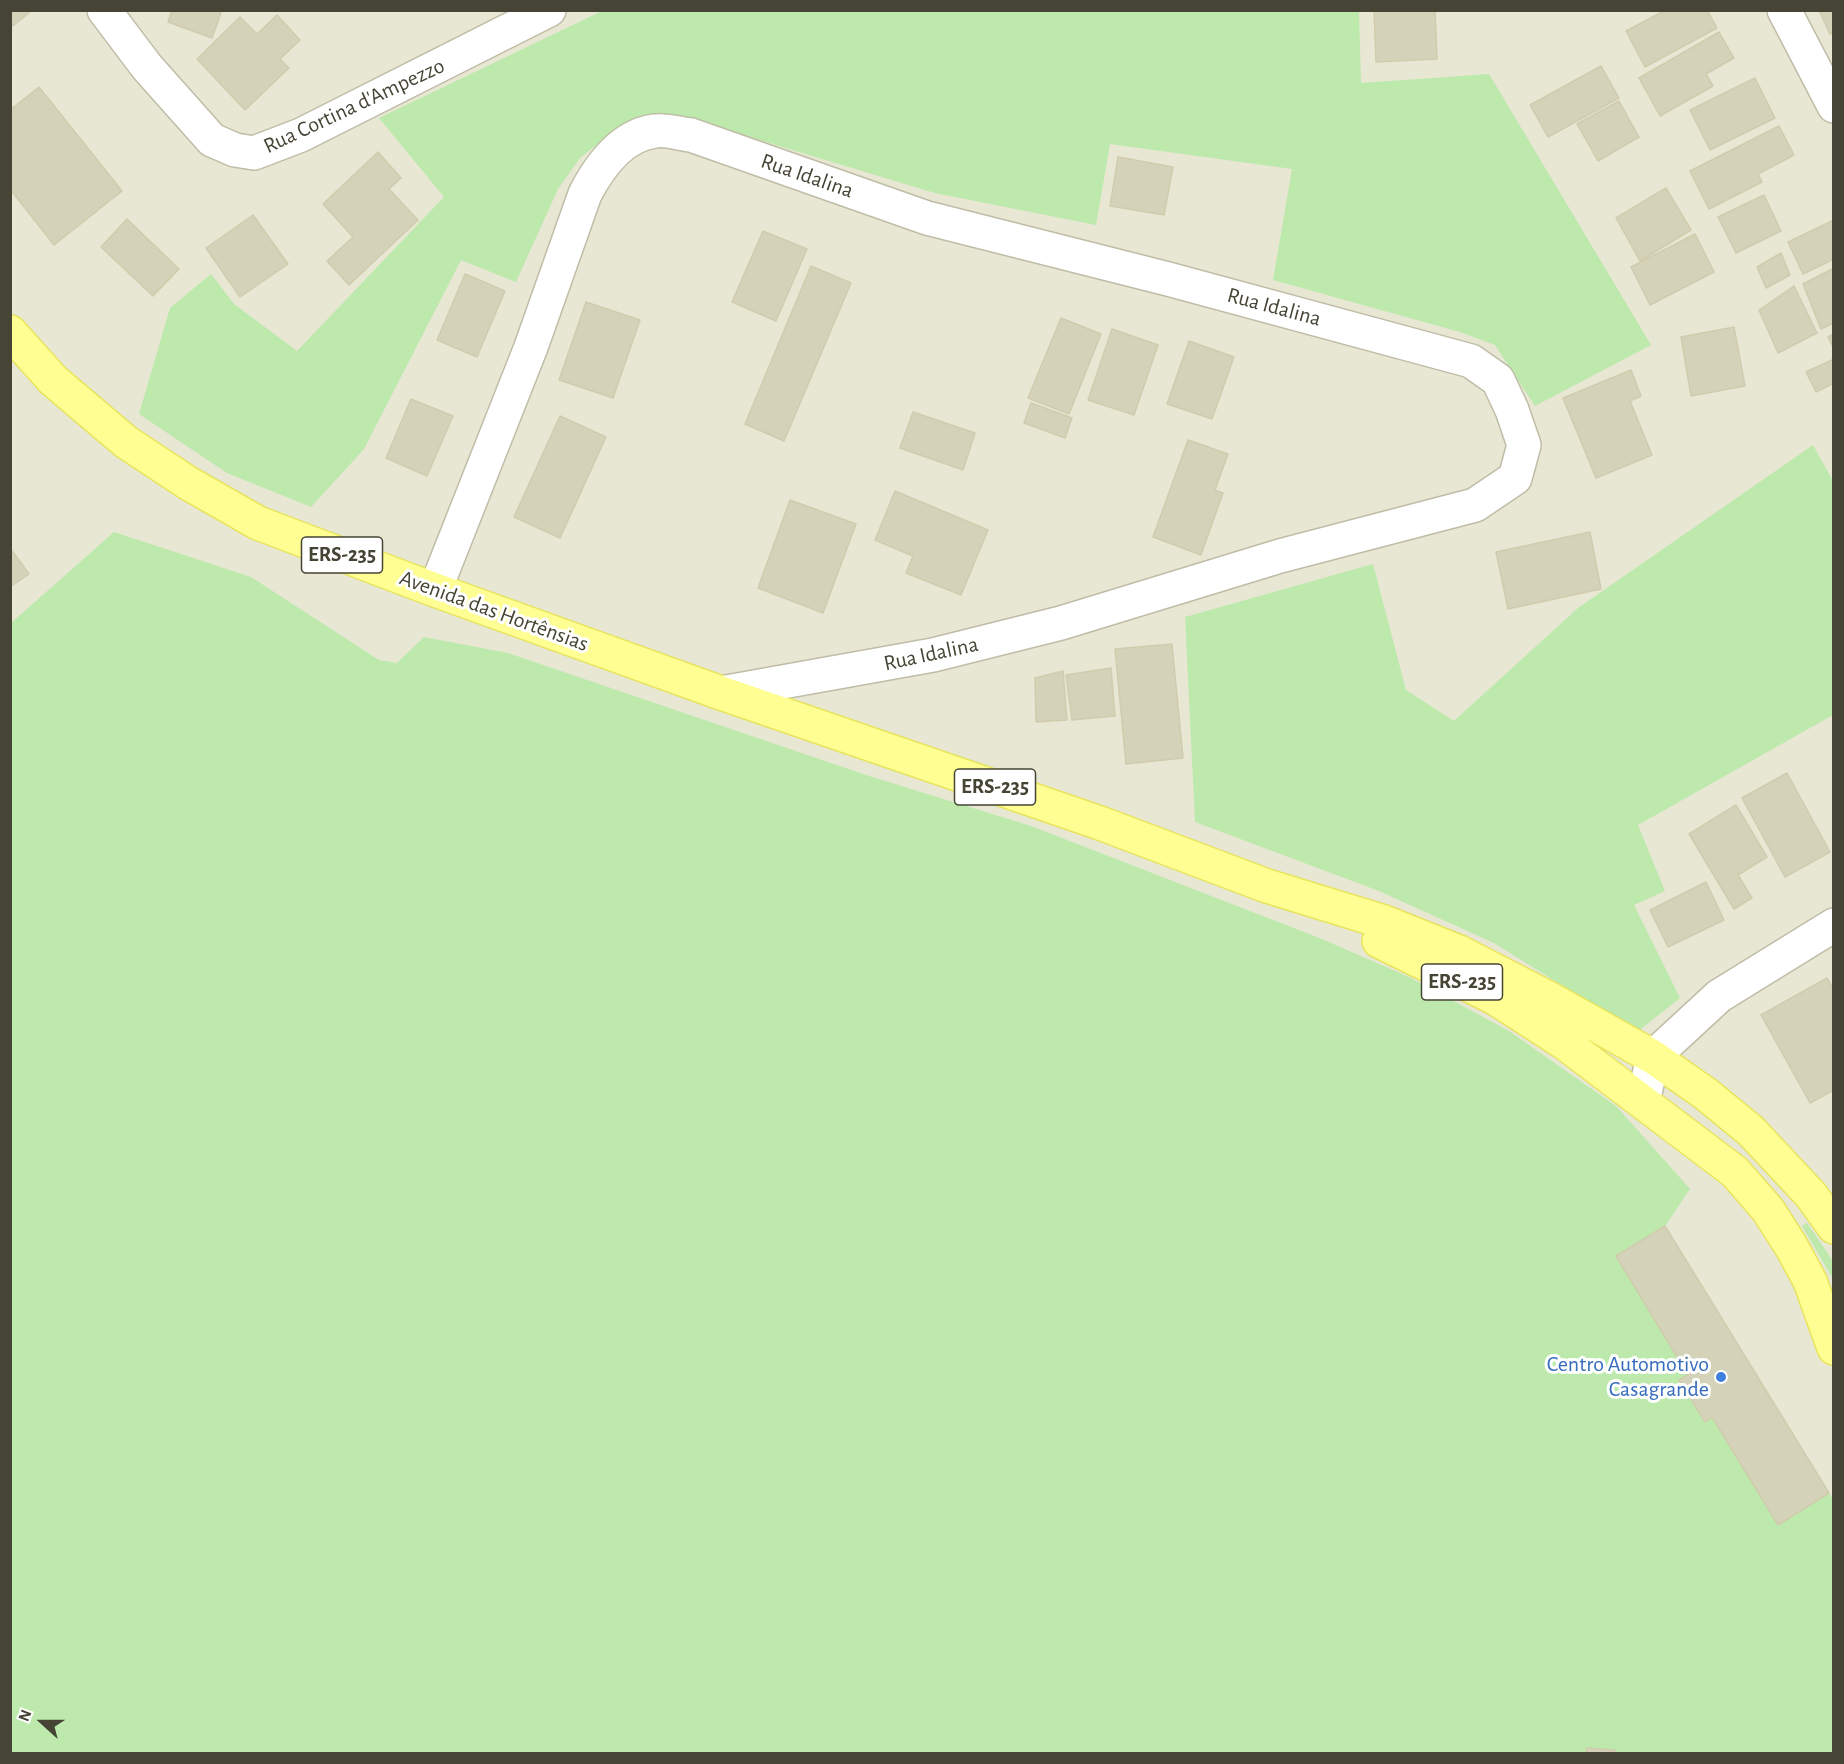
<!DOCTYPE html>
<meta charset="utf-8">
<style>
body{margin:0}
#map{position:relative;width:1844px;height:1764px;overflow:hidden;background:#f3f3e5;font-family:"Alegreya Sans",sans-serif}
canvas{display:block}
.frame{position:absolute;inset:0;border:12px solid #464434;pointer-events:none}
.north{position:absolute;left:12px;top:1692px;width:60px;height:60px;-webkit-text-stroke:4px #fff;paint-order:stroke;rotate:291deg;font-size:16px;font-weight:700;line-height:24px;text-align:center;color:#464434}
.north::after{content:'';display:block;margin:auto;width:21px;height:27px;background:#464434;clip-path:polygon(50% 0,100% 100%,50% 72%,0 100%)}
</style>
<div id="map">
<canvas width="1844" height="1764"></canvas>
<div class="frame"></div>
<div class="north">N</div>
</div>
<script>
const g = document.querySelector('canvas').getContext('2d');
g.lineJoin = 'round';
function fillPath(path, color) {
  g.fillStyle = color;
  g.fill(path, 'evenodd');
}
function stroke(path, color, width, dash) {
  g.strokeStyle = color;
  g.lineWidth = width;
  g.lineCap = dash ? 'butt' : 'round';
  g.setLineDash(dash || []);
  g.stroke(path);
}
function drawText(font, color, halo, rows, align = 'center') {
  g.font = font + ' "Alegreya Sans",sans-serif';
  g.lineWidth = 6;
  g.setLineDash([]);
  g.textBaseline = 'middle';
  g.strokeStyle = halo;
  g.fillStyle = color;
  for (const [text, x, y, turn = 0] of rows) {
    g.save();
    g.translate(x, y);
    g.rotate((+turn || 0) * Math.PI / 180);
    g.textAlign = isNaN(turn) ? turn : align;
    if (halo) g.strokeText(text, 0, 0);
    g.fillText(text, 0, 0);
    g.restore();
  }
}
fillPath(new Path2D(`
 M11,11H1833V1753L11,1754Z`), '#e7e7d3');
fillPath(new Path2D(`
 M602,11H1359L1361,83L1489,74L1651,345L1535,406L1495,345L1460,332L1273,280L1292,169L1110,144L1096,225L935,193L706,124L647,119L616,129L580,158L558,189L516,282L461,260L364,449L311,507L227,473L139,414L170,308L211,274L234,304L297,351L444,197L379,118Z
 M1813,445L1833,481V715L1638,825L1665,891L1634,905L1680,998L1637,1032L1494,943L1379,891L1195,822L1185,617L1373,564L1406,690L1454,721L1578,608Z
 M114,532L251,577L379,660L397,663L424,637L508,653L869,776L1031,826L1322,939L1409,977L1509,1031L1616,1106L1690,1189L1665,1226L1616,1257L1688,1375L1679,1382L1704,1421L1712,1417L1778,1525L1829,1493L1833,1499V1753H11L10,624Z
 M1807,1223L1833,1261V1279L1802,1226Z`), '#bde9ac');
const building = new Path2D(`
 M10,10H27L29,13L10,28Z
 M172,10H222L212,38L168,22Z
 M1374,10H1435L1437,59L1376,62Z
 M1666,10H1707L1717,28L1645,67L1626,31Z
 M1819,10H1834V32L1830,34Z
 M277,15L300,40L280,59L289,68L245,110L197,59L240,17L257,34Z
 M1719,32L1734,58L1706,74L1713,86L1660,116L1639,78Z
 M1601,66L1619,98L1548,137L1530,105Z
 M1755,78L1775,118L1710,150L1690,110Z
 M39,87L122,191L54,245L10,189V110Z
 M1619,101L1639,137L1598,161L1577,124Z
 M1779,126L1794,155L1758,174L1762,182L1709,209L1690,171Z
 M378,152L401,178L389,189L418,220L349,285L327,261L353,237L323,204Z
 M1118,157L1173,167L1164,215L1110,206Z
 M1666,188L1691,230L1640,261L1616,218Z
 M1764,195L1781,231L1736,253L1718,217Z
 M253,215L288,264L240,297L206,248Z
 M127,219L179,269L153,296L101,247Z
 M1834,220V259L1803,274L1788,242Z
 M763,231L807,249L776,321L732,302Z
 M1695,234L1714,272L1650,305L1631,267Z
 M1781,253L1790,275L1766,288L1757,267Z
 M811,266L851,283L784,441L745,424Z
 M1834,268V323L1821,329L1803,284Z
 M465,274L505,291L477,357L437,340Z
 M1794,286L1817,333L1778,353L1759,310Z
 M586,302L640,320L613,398L559,380Z
 M1061,318L1101,334L1069,414L1028,398Z
 M1734,327L1745,386L1691,396L1681,337Z
 M1112,329L1158,345L1134,415L1088,400Z
 M1834,334V349L1828,337Z
 M1189,341L1234,357L1212,419L1167,404Z
 M1834,359V383L1816,392L1806,372Z
 M1631,370L1641,396L1630,401L1652,455L1596,478L1563,398Z
 M411,399L453,416L427,476L386,458Z
 M1031,403L1072,418L1065,438L1024,423Z
 M913,412L975,433L963,470L900,448Z
 M560,416L606,437L560,538L514,517Z
 M1188,440L1228,454L1215,490L1223,493L1201,555L1153,537Z
 M895,491L988,530L961,595L906,573L913,556L875,540Z
 M790,500L856,524L823,613L758,588Z
 M1590,532L1601,589L1508,609L1496,552Z
 M10,548L29,574L10,587Z
 M1172,644L1183,758L1126,764L1115,649Z
 M1111,668L1115,716L1072,720L1066,675Z
 M1063,671L1067,720L1036,722L1035,678Z
 M1787,773L1830,852L1785,877L1742,798Z
 M1736,805L1767,857L1738,875L1752,898L1734,909L1689,834Z
 M1706,882L1724,920L1668,947L1650,910Z
 M1827,978L1834,990V1090L1810,1103L1761,1015Z
 M1665,1226L1829,1493L1778,1525L1712,1417L1705,1422L1679,1380L1688,1375L1616,1256Z
 M1587,1748L1615,1750V1754H1586Z`);
fillPath(building, '#d5d2ba');
stroke(building, '#d0ccad', 1.5);
const minor = new Path2D(`
 M104,10L147,67L212,140L235,150L254,153L301,135L549,10
 M1784,10L1834,106
 M435,590L531,347L585,194C599,167 622,135 655,131C666,129 680,134 691,135L927,218L1168,279L1471,361L1498,380L1512,410L1524,445L1515,478L1475,505L1280,556L1061,623L933,655L721,693
 M1643,1102L1653,1057L1719,996L1834,925`);
const major = new Path2D(`
 M10,332L53,380L126,442L188,483L258,523L435,590L721,693L1100,823L1267,886L1384,922L1459,952L1550,999L1653,1057L1706,1094L1751,1131L1811,1195L1834,1227
 M1379,941L1495,998L1566,1044L1735,1172L1768,1210L1791,1246L1810,1281L1834,1348`);
stroke(minor, '#bfbda7', 36);
stroke(major, '#e8e45e', 36);
stroke(minor, '#fff', 33);
stroke(major, '#fffe92', 33);
for (const [x, y, r, color] of [
 [1721,1377,6,"#3f7fe0"]
]) {
  const dot = new Path2D();
  dot.arc(x, y, r, 0, 2 * Math.PI);
  g.fillStyle = color;
  g.fill(dot);
  stroke(dot, '#fff', 2);
}
for (const [x, y, w] of [
 [342,555,81],
 [995,787,81],
 [1462,982,81]
]) {
  const box = new Path2D();
  box.roundRect(x - w / 2, y - 18, w, 36, 4.5);
  g.fillStyle = '#fff';
  g.fill(box);
  stroke(box, '#464434', 1.5);
}
drawText('bold 21px', '#464434', null, [
 ["ERS-235",342,555],
 ["ERS-235",995,787],
 ["ERS-235",1462,982]
]);
drawText('22px', '#464434', '#fff', [
 ["Rua Cortina d'Ampezzo",354,106,-25],
 ["Rua Idalina",807,176,19],
 ["Rua Idalina",1274,307,15],
 ["Avenida das Hortênsias",494,611,20],
 ["Rua Idalina",931,654,-12]
]);
drawText('22px', '#366cbe', '#fff', [
 ["Centro Automotivo",1709,1364],
 ["Casagrande",1709,1389]
], 'right');
</script>
